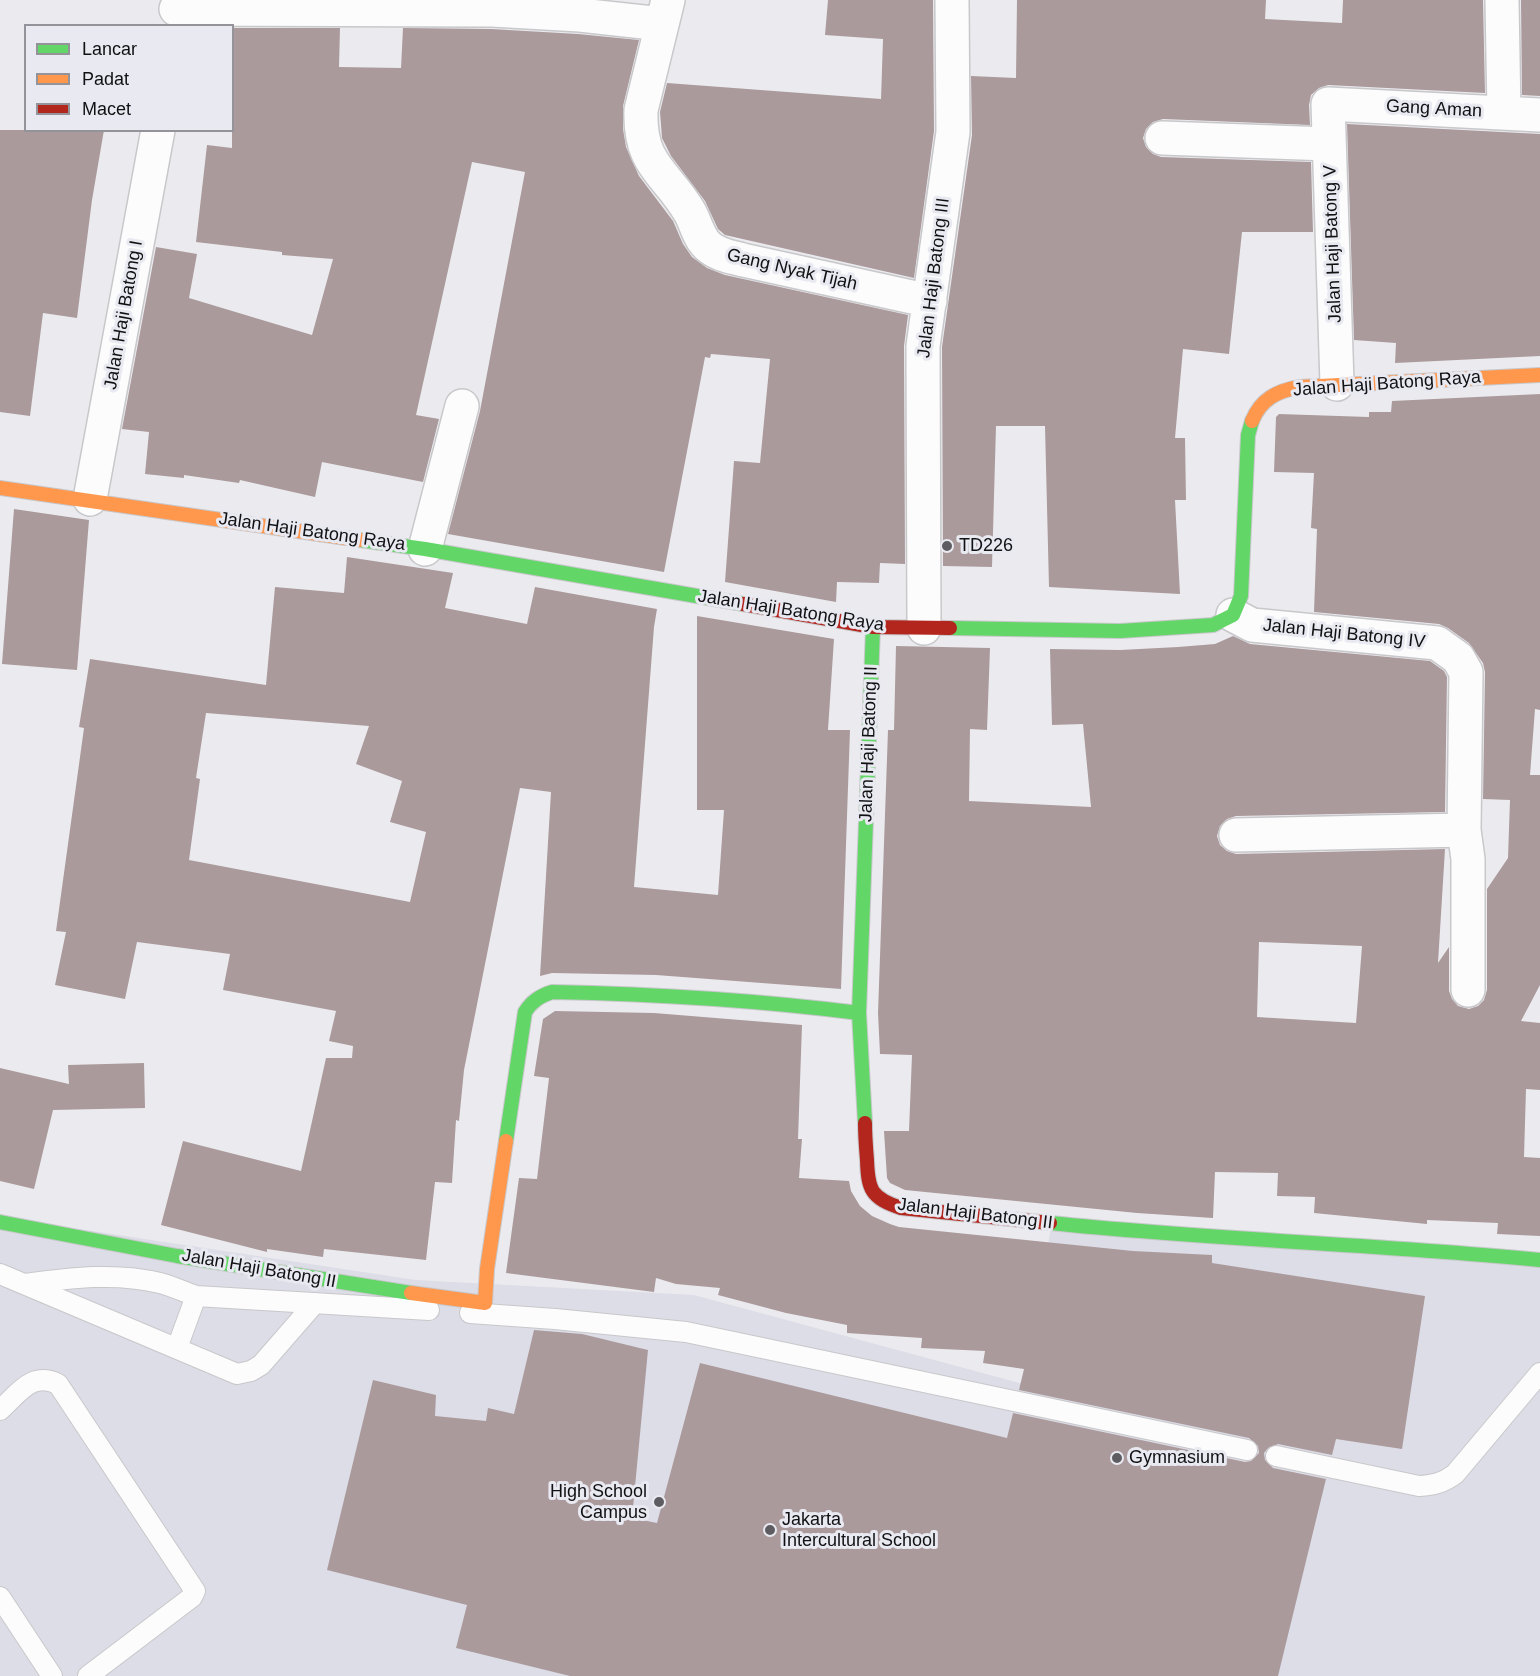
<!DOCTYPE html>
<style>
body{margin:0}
#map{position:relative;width:1540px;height:1676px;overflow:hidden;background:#ebebef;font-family:Arial,sans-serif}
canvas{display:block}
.legend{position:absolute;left:24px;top:24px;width:210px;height:108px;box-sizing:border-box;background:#e9e9f1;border:2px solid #939399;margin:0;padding:8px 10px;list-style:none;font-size:18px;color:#111114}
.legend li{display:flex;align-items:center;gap:12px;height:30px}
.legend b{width:30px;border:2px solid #939399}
</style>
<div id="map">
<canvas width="1540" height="1676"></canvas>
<ul class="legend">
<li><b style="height:8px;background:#63d668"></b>Lancar</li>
<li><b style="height:8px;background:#ff974d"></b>Padat</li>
<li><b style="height:8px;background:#b3261e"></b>Macet</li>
</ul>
</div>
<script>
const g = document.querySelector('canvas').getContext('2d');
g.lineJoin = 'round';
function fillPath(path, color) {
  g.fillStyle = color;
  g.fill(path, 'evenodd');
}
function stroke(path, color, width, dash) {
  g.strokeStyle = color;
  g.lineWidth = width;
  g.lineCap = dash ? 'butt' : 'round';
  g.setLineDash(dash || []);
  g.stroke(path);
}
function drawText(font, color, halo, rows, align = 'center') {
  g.font = font + ' Arial,sans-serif';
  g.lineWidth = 6;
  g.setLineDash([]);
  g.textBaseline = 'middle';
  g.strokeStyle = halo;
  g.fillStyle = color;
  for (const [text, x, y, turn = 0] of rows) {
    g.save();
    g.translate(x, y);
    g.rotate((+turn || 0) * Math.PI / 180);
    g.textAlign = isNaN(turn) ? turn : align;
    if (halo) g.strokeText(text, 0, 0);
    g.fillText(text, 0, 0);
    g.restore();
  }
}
fillPath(new Path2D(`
 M0,1217L416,1280L694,1295L1027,1385L1052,1219L1540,1265V1676H0Z`), '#dddde7');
fillPath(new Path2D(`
 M828,0H933L934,131L914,278L725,235L718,229L705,201L671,156L662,138L660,112L667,83L881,99L883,39L825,35Z
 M1017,0H1266L1265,19L1342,23L1343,0H1483L1485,93L1328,85L1319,88L1311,95L1309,105L1310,125L1163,119L1153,122L1146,129L1143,138L1146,147L1153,154L1161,157L1311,162L1313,232H1242L1229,354L1183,349L1175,438H1185L1186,500H1175L1180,594L1049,587L1045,426H996L992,567L943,566L942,347L972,135L971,76L1016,78Z
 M1521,0H1540V96L1522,95Z
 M232,28H340L339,67L401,68L403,28L491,29L578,34L639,40L623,106V129L626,147L639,176L673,221L683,244L692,257L707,268L725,275L908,315L904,346L905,564L880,563L879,583L837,582L836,602L725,582L734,461L760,463L770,359L711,354L710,358L705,357L664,572L448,534L480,411L525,172L472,162L416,415L439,419L423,482L322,462L315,497L240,480L239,483L184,475V478L145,474L149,432L122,429L156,247L197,254L189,298L312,335L333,259L282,255V252L196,242L207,145L232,148Z
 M1347,124L1540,134V356L1395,363L1396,343L1354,340Z
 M0,130H104L92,200L77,318L43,313L30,416L0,412Z
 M1540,394V710L1535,709L1530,775H1540V985L1521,1021L1540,1023V1090L1526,1089L1524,1157L1540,1158V1236L1497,1234L1498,1223L1427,1220V1224L1314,1213L1315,1197L1277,1196L1278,1173L1215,1172L1213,1218L1137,1213L905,1190L890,1183L887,1178L884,1131H909L912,1055L880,1054L878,1013L888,730H894L896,646L990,648L987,730L970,729L969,801L1091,807L1083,724L1052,725L1050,649L1120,650L1178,647L1215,644L1233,636L1250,644L1430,661L1444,671L1447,677L1445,812L1236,816L1227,819L1220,826L1217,836L1220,845L1227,851L1236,854L1445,849L1438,963L1449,947V991L1452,999L1458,1006L1469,1009L1478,1006L1484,1000L1487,990V889L1508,858L1510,800L1483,799L1485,672L1483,663L1469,643L1448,628L1439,624L1314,612L1317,529L1311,528L1314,473L1274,472L1276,417L1279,414L1369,417V412H1391L1392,401ZM1259,942L1362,946L1356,1023L1257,1017Z
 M14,509L89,520L77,670L2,664Z
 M347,557L453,573L445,608L527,624L535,587L657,609L654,627L634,887L718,895L724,810H697V616L834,639L828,730H850L841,989L656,975L552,973L540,976L551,792L520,788L464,1070L459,1121L456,1120L452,1183L435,1182L426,1260L324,1249L323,1257L267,1249V1252L161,1225L183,1141L301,1171L326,1058H352L353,1046L329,1041L336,1011L223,990L230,954L137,942L125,999L55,985L66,932L56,931L84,728L79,727L90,659L266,685L275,587L344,593ZM206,713L369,726L356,764L402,781L390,822L426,832L410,902L189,860L200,779L196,778Z
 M555,1011L654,1013L802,1025L798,1139H802L799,1178L849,1181L851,1191L860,1206L872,1216L890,1224L899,1227L1133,1251L1212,1255V1263L1425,1296L1402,1449L1336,1439L1332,1455L1278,1444L1268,1448L1264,1453L1265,1460L1273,1468L1326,1479L1278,1676H570L456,1648L467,1605L327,1570L373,1380L436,1395L435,1416L486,1421L488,1408L514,1414L534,1330L582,1334L648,1350L632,1518L657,1523L700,1363L1007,1438L1013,1413L1245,1462L1251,1461L1259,1453L1258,1446L1249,1438L1019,1390L1024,1369L983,1363L985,1351L921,1348L922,1338L847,1333V1325L786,1313L718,1295L720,1288L676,1284L656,1278L654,1292L506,1273L519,1178L537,1179L549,1078L534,1076L543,1019Z
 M144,1063L145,1108L53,1110L34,1189L0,1181V1068L69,1084L68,1065Z`), '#aa9a9c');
const lane = new Path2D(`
 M0,1274L237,1374L251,1371L261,1365L315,1303
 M25,1284C71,1278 115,1272 160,1283C172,1286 184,1292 196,1296L429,1310
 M470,1313L555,1319L686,1332L1247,1450
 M177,1348L196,1296
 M0,1410C19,1393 32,1371 58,1384L195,1591L192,1597L88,1676
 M1276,1456L1419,1486C1434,1485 1443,1483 1455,1474L1540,1373
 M0,1597L52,1676`);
const street = new Path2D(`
 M668,0L641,110C639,165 665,171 689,211C696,222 698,238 709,247C718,255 732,257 743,260L930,301
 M1502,0L1504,113
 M176,9L492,10L580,15L662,24
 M1162,138L1329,144
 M1337,384L1328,104L1540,115
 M90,499L158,130
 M425,549L462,406
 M1233,615L1252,625L1437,643L1458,658L1466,672L1464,830L1468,859V990
 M924,628L923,346L953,132L952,0
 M1236,835L1464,830`);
const fast = new Path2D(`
 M360,540L425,549L743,604
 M950,628L1120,631L1213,625L1233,615L1241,596L1248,435L1252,421
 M865,1123L859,1013L873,627
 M506,1141L525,1012C532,1001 540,996 552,992C656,994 756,1000 859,1013
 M0,1222L177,1256L411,1293
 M1050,1223C1213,1240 1377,1244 1540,1260`);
const slow = new Path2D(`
 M1252,421C1261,399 1277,391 1299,387L1540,375
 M0,488L360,540
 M411,1293L485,1303L487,1269L506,1141`);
const jam = new Path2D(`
 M743,604L873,627L950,628
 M865,1123C865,1135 866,1148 867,1160C868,1190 871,1198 901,1208L1050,1223`);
stroke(lane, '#c8c8cb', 22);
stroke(street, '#c8c8cb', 36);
stroke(fast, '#c8c8cb', 16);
stroke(slow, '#c8c8cb', 16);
stroke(jam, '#c8c8cb', 16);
stroke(lane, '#fcfcfd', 20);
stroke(street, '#fcfcfd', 33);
stroke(fast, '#63d668', 14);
stroke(slow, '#ff974d', 14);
stroke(jam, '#b3261e', 14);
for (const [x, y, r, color] of [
 [947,546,6,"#5d5d61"],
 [1117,1458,6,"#5d5d61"],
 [659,1502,6,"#5d5d61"],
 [770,1530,6,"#5d5d61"]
]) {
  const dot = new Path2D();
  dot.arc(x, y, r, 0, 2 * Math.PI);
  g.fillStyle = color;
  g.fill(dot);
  stroke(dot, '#e9e9f1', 2);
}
drawText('18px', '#111114', '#e9e9f1', [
 ["Gang Aman",1434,109,3],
 ["Jalan Haji Batong V",1333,244,-92],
 ["Gang Nyak Tijah",792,270,13],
 ["Jalan Haji Batong III",934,278,-83],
 ["Jalan Haji Batong I",124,315,-80],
 ["Jalan Haji Batong Raya",1387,384,-4],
 ["Jalan Haji Batong Raya",312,532,8],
 ["Jalan Haji Batong Raya",791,611,9],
 ["Jalan Haji Batong IV",1344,634,6],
 ["Jalan Haji Batong II",869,744,-88],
 ["Jalan Haji Batong II",975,1214,7],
 ["Jalan Haji Batong II",259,1269,10]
]);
drawText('18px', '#111114', '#e9e9f1', [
 ["TD226",959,546],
 ["Gymnasium",1129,1458],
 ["High School",647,1492,"right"],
 ["Campus",647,1513,"right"],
 ["Jakarta",782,1520],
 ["Intercultural School",782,1541]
], 'left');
</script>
